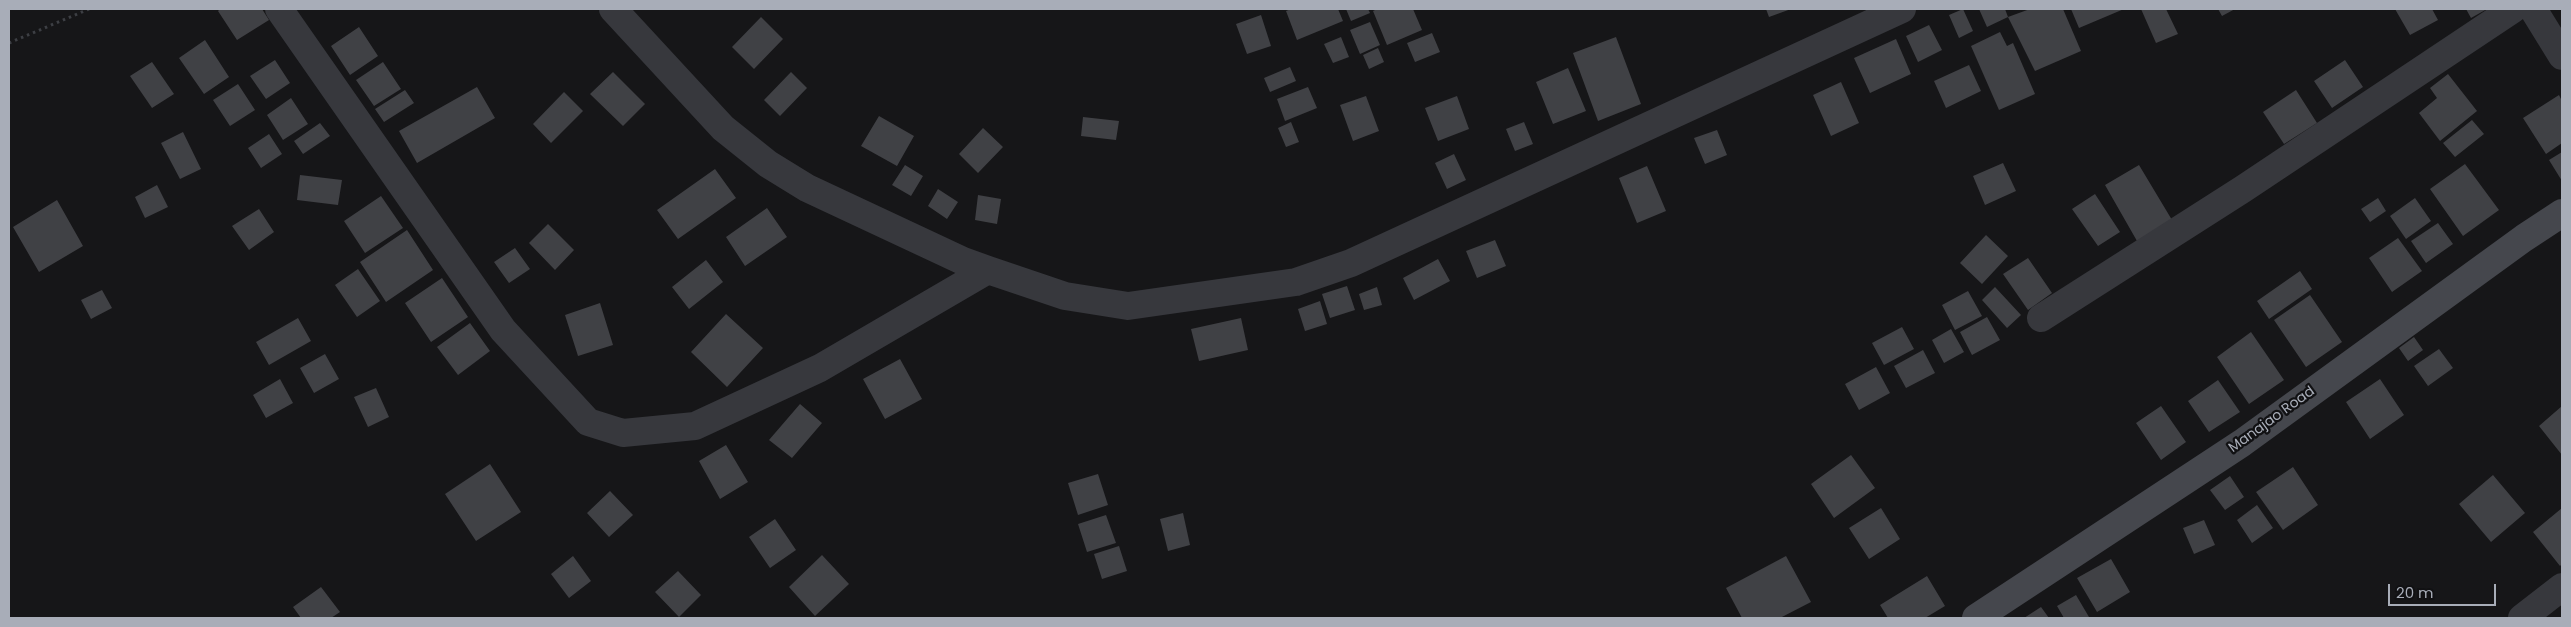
<!DOCTYPE html>
<style>
body{margin:0}
#map{position:relative;width:2571px;height:627px;overflow:hidden;background:#161618;font-family:Poppins,sans-serif}
canvas{display:block}
.frame{position:absolute;inset:0;border:10px solid #a8adb8;pointer-events:none}
.scale{position:absolute;left:2388px;top:584px;width:108px;height:22px;box-sizing:border-box;border:2px solid #a8adb8;border-top:0;padding-left:6px;font-size:15px;line-height:18px;white-space:nowrap;color:#a8adb8;-webkit-text-stroke:4px #111113;paint-order:stroke}
</style>
<div id="map">
<canvas width="2571" height="627"></canvas>
<div class="frame"></div>
<div class="scale">20 m</div>
</div>
<script>
const g = document.querySelector('canvas').getContext('2d');
g.lineJoin = 'round';
function fillPath(path, color) {
  g.fillStyle = color;
  g.fill(path, 'evenodd');
}
function stroke(path, color, width, dash) {
  g.strokeStyle = color;
  g.lineWidth = width;
  g.lineCap = dash ? 'butt' : 'round';
  g.setLineDash(dash || []);
  g.stroke(path);
}
function drawText(font, color, halo, rows, align = 'center') {
  g.font = font + ' Poppins,sans-serif';
  g.lineWidth = 4.5;
  g.setLineDash([]);
  g.textBaseline = 'middle';
  g.strokeStyle = halo;
  g.fillStyle = color;
  for (const [text, x, y, turn = 0] of rows) {
    g.save();
    g.translate(x, y);
    g.rotate((+turn || 0) * Math.PI / 180);
    g.textAlign = isNaN(turn) ? turn : align;
    if (halo) g.strokeText(text, 0, 0);
    g.fillText(text, 0, 0);
    g.restore();
  }
}
fillPath(new Path2D(`
 M220,9H262L269,20L237,40L218,11Z
 M1291,9H1338L1343,21L1297,40L1286,11Z
 M1346,9H1368L1370,13L1351,21Z
 M1377,9H1413L1422,30L1387,45L1373,11Z
 M1766,9H1791L1769,17Z
 M1963,9L1973,31L1959,38L1949,15Z
 M1979,9H2005L2008,17L1987,27Z
 M2030,9H2063L2081,51L2035,71L2008,17Z
 M2071,9H2124L2079,28Z
 M2141,9H2166L2178,34L2156,43Z
 M2218,9H2235L2222,16Z
 M2395,9H2432L2438,20L2410,35Z
 M2466,9H2487L2471,18Z
 M1261,15L1271,46L1247,54L1236,24Z
 M761,17L783,39L754,69L732,47Z
 M1370,22L1380,45L1360,54L1350,30Z
 M1929,25L1942,50L1918,62L1906,36Z
 M359,27L378,56L350,75L331,46Z
 M2000,32L2007,46L2013,43L2035,94L1999,110L1971,46Z
 M1432,33L1440,52L1415,62L1407,43Z
 M1341,37L1349,57L1333,63L1324,44Z
 M1616,37L1641,104L1598,121L1573,53Z
 M1896,39L1911,74L1870,93L1854,58Z
 M205,40L229,77L204,94L179,58Z
 M1378,48L1384,62L1369,69L1363,55Z
 M275,60L290,83L266,99L250,76Z
 M2345,60L2363,87L2332,108L2314,81Z
 M152,62L174,94L152,108L130,76Z
 M383,62L401,89L374,106L356,80Z
 M1969,65L1981,91L1946,108L1934,81Z
 M1290,67L1296,81L1270,92L1264,78Z
 M1568,68L1586,111L1553,124L1536,82Z
 M613,72L645,104L623,126L590,94Z
 M791,72L807,88L780,116L764,100Z
 M2448,74L2477,111L2440,141L2419,113L2437,98L2430,88Z
 M1841,82L1859,123L1831,136L1813,95Z
 M238,84L255,110L230,126L213,100Z
 M477,87L495,118L417,163L399,131Z
 M1308,87L1317,108L1285,121L1277,99Z
 M405,90L414,103L384,122L375,109Z
 M2296,90L2317,123L2284,144L2263,112Z
 M564,92L583,111L551,143L533,124Z
 M2559,95L2562,101V143L2546,154L2523,118Z
 M1366,96L1379,131L1353,141L1340,105Z
 M1457,96L1469,129L1438,141L1425,108Z
 M291,98L308,124L283,140L267,115Z
 M879,116L914,136L897,166L861,146Z
 M1083,117L1119,121L1116,140L1081,136Z
 M2472,120L2484,134L2455,157L2443,143Z
 M1291,122L1299,142L1286,147L1278,128Z
 M1524,122L1533,144L1515,151L1506,129Z
 M320,123L330,136L303,154L294,141Z
 M983,128L1003,147L978,173L959,154Z
 M1717,130L1727,155L1705,164L1694,138Z
 M183,132L201,169L180,179L161,143Z
 M269,134L282,154L261,168L248,148Z
 M2562,152V181L2549,160Z
 M1454,154L1466,180L1447,189L1435,163Z
 M2003,163L2016,191L1985,205L1973,176Z
 M2465,164L2499,210L2463,236L2430,189Z
 M905,165L923,176L911,196L892,185Z
 M2139,165L2172,220L2137,241L2105,185Z
 M1647,166L1666,211L1637,223L1619,178Z
 M715,169L736,198L678,239L657,210Z
 M300,175L342,180L338,205L297,200Z
 M157,185L168,207L145,218L135,197Z
 M938,189L958,202L947,219L928,206Z
 M2095,194L2120,232L2098,246L2072,209Z
 M978,195L1001,199L997,224L975,220Z
 M381,196L403,228L365,253L344,221Z
 M2378,198L2386,211L2370,222L2361,209Z
 M2415,198L2431,221L2406,239L2390,216Z
 M57,200L83,246L39,272L13,227Z
 M767,208L787,237L745,266L726,237Z
 M259,209L274,232L249,250L232,226Z
 M2438,223L2453,244L2426,263L2411,241Z
 M548,224L574,250L555,270L529,243Z
 M407,230L433,270L386,302L360,262Z
 M1986,235L2008,256L1982,284L1960,263Z
 M2398,238L2422,271L2392,292L2369,258Z
 M1495,240L1506,266L1477,278L1466,251Z
 M515,248L530,269L509,283L494,262Z
 M2028,258L2052,293L2028,310L2003,274Z
 M1438,259L1450,281L1414,300L1403,278Z
 M706,260L723,282L689,309L672,287Z
 M358,269L380,301L357,317L335,285Z
 M2300,271L2312,289L2269,319L2257,301Z
 M442,278L468,317L431,342L405,303Z
 M1347,286L1355,310L1330,318L1322,294Z
 M1377,287L1382,305L1364,310L1359,294Z
 M1995,287L2021,315L2007,328L1982,300Z
 M102,290L112,308L91,319L81,300Z
 M1968,291L1982,316L1955,330L1942,305Z
 M2310,295L2342,342L2306,367L2274,320Z
 M1320,301L1327,324L1305,331L1298,309Z
 M600,303L613,345L578,356L565,315Z
 M726,314L763,348L727,387L691,352Z
 M1987,317L2000,340L1972,355L1960,332Z
 M298,318L311,341L269,365L256,342Z
 M1241,318L1248,350L1199,361L1191,329Z
 M470,323L490,351L458,375L437,347Z
 M1902,327L1914,349L1884,365L1872,343Z
 M1951,329L1964,352L1944,363L1932,340Z
 M2251,332L2284,380L2249,404L2217,357Z
 M2414,337L2423,350L2408,361L2399,348Z
 M2439,349L2453,368L2428,386L2414,366Z
 M1923,350L1935,373L1906,388L1894,366Z
 M325,354L339,379L314,393L300,368Z
 M900,359L922,399L885,419L863,379Z
 M1876,367L1890,393L1859,410L1845,384Z
 M280,379L293,403L266,418L253,395Z
 M2380,379L2404,415L2370,439L2346,402Z
 M2218,380L2240,412L2209,432L2188,401Z
 M376,388L389,417L368,427L354,397Z
 M800,404L822,423L792,458L769,440Z
 M2161,406L2186,442L2161,460L2136,423Z
 M2562,406V455L2539,426Z
 M726,445L748,482L720,499L699,461Z
 M1851,455L1875,488L1834,518L1811,484Z
 M490,464L521,512L476,541L445,494Z
 M2293,467L2318,505L2283,530L2256,492Z
 M1098,474L1108,505L1078,515L1068,483Z
 M2493,475L2525,513L2491,542L2459,504Z
 M2230,476L2244,497L2225,510L2210,490Z
 M610,491L633,515L609,537L587,513Z
 M2257,505L2273,528L2252,543L2237,520Z
 M1881,508L1900,539L1869,559L1849,528Z
 M2562,508V564L2560,566L2533,532Z
 M1183,513L1190,545L1168,551L1160,519Z
 M1106,515L1116,543L1087,552L1078,524Z
 M775,519L796,550L770,568L749,537Z
 M2204,520L2215,545L2194,554L2183,528Z
 M1119,546L1127,571L1102,579L1094,554Z
 M822,555L849,584L815,616L789,587Z
 M573,556L591,581L569,598L551,574Z
 M1786,556L1811,602L1780,618H1742L1726,588Z
 M2111,559L2130,592L2097,612L2077,578Z
 M678,571L701,595L679,617L655,592Z
 M1927,576L1945,606L1925,618H1888L1880,605Z
 M321,587L340,612L331,618H301L293,607Z
 M2076,595L2089,617L2064,618L2057,606Z
 M2041,607L2049,618H2024Z`), '#404145');
stroke(new Path2D(`
 M9,43L89,9`), '#3d3f44', 3, [2.5, 4]);
stroke(new Path2D(`
 M279,9L503,330L588,422L623,433L695,426L820,368L988,270
 M613,9L723,128L768,164L807,188L963,261L988,270L1065,296L1128,306L1296,282L1351,263L1902,9
 M2533,9L2562,56
 M2041,318L2243,189L2513,9
 M2522,618L2562,587`), '#37383d', 28);
stroke(new Path2D(`
 M1976,618L2242,443L2524,238L2562,213`), '#45474d', 28);
drawText('14px', '#a8adb8', '#111113', [
 ["Manajao Road",2272,420,-36]
]);
</script>
